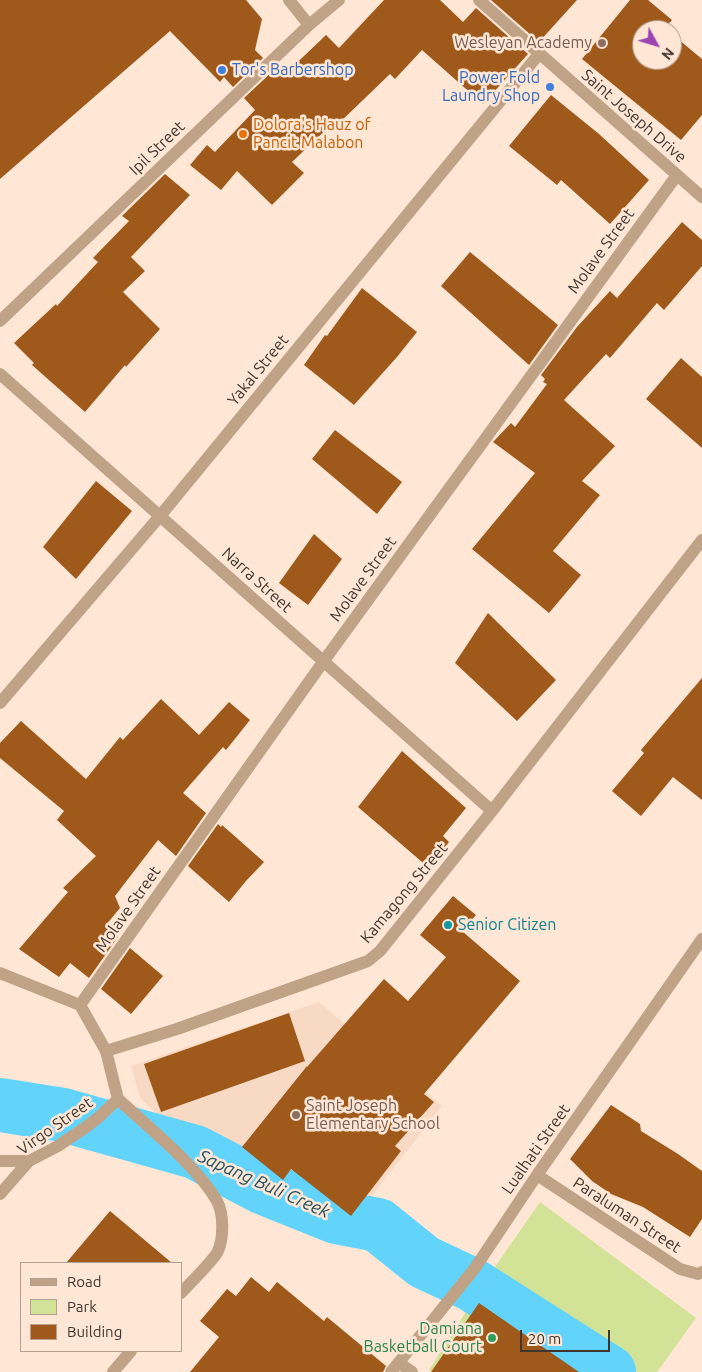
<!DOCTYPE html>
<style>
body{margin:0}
#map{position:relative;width:702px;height:1372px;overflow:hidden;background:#ffe6d5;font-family:Ubuntu,sans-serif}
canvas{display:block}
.legend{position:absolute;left:20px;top:1262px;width:162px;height:90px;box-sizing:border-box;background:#ffe6d5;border:1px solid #b2a093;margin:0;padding:6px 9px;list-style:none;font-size:15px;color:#3f362f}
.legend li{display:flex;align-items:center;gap:10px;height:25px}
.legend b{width:25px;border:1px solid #b2a093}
.north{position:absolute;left:632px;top:20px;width:50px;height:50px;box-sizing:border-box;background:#ffe6d5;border:1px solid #b2a093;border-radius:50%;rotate:129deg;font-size:14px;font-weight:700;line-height:20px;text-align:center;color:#3f362f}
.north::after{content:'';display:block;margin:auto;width:18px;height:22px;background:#9b45b3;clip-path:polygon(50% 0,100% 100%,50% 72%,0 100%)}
.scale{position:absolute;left:520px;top:1330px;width:90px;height:22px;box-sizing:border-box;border:2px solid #3f362f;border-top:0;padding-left:6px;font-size:15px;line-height:18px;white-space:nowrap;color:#3f362f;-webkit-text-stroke:4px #ffe6d5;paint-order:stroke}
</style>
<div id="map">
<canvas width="702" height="1372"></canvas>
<ul class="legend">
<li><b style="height:6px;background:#c0a386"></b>Road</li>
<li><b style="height:14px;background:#d2e297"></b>Park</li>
<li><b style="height:14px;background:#9f591b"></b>Building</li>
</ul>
<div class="north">N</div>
<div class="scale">20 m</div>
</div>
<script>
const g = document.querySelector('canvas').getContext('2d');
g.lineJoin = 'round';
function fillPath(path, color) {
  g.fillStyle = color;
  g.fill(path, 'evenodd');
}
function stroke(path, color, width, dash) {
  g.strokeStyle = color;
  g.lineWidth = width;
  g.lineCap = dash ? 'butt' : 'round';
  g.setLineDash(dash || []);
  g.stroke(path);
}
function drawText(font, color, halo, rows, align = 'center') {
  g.font = font + ' Ubuntu,sans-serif';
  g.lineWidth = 5;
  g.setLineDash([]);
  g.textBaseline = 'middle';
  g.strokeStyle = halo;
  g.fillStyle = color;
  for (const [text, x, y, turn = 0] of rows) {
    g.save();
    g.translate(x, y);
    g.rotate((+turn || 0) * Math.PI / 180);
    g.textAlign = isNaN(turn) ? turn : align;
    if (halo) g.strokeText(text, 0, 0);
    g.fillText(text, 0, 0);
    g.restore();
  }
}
fillPath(new Path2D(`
 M319,1002L442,1106L354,1219L281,1186L167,1124L140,1098L131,1066Z`), '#f8d9c4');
fillPath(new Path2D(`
 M540,1202L696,1318L657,1372H432L429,1370L488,1277Z`), '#d2e297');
stroke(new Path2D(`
 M0,1105L63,1115L195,1152L264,1188L336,1217L378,1225L424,1262L471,1284L609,1372`), '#62d4fc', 54);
fillPath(new Path2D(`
 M0,0H246L262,19L255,50L263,58L233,87L224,77L220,82L170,31L0,179Z
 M384,0H440L463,22L476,8L528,54L483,104L422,50L395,79L390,74L336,126L333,123L292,162L304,173L272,205L237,171L221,190L190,165L207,145L215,152L255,110L244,98L275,69L282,77L326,35L339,48Z
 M491,0H577L539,42Z
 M630,0H648L672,20L665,28L667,30H642V60H672V34L702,59V115L681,140L582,59Z
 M551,95L599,134L649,180L610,224L561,180L557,185L509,146Z
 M165,174L190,195L131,257L145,271L123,292L160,329L126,367L125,365L85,412L32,365L34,363L14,343L56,304L57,306L98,262L93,258L129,221L122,216Z
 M682,222L702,240V266L664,310L657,303L610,358L606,354L564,400L615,446L582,481L600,495L553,551L581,575L549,613L472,549L535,473L493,442L511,423L515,427L547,384L543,382L545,379L541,375L577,327L610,291L617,298Z
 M470,252L558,325L529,365L441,286Z
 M362,288L417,332L397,357L354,405L304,365L325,335L327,336Z
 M681,358L702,377V448L646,399Z
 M335,430L402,482L377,514L312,459Z
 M96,481L132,511L76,579L43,547Z
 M314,534L342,559L308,605L279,583Z
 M488,613L556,680L517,721L455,663Z
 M702,678V800L673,777L641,816L612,791L644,753L641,750Z
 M161,699L199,735L229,702L250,720L226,750L223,747L183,793L206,813L176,856L158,840L115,896L120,908L105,926L118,937L89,978L70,963L59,977L19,949L68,892L63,888L96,856L57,820L64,811L0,758V743L21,721L86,779L120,737L123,740Z
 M402,751L466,808L443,836L449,842L429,868L358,807Z
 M218,824L221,827L222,825L264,862L246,881L229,902L188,866Z
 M453,896L476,915L462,931L520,981L424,1094L434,1102L395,1146L401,1151L351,1216L291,1169L283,1180L242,1147L307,1066V1067L384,979L408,1001L446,957L420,935Z
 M130,948L163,976L131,1014L101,989Z
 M289,1013L305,1061L161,1112L144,1064Z
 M611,1105L640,1124L641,1131L678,1154L702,1171V1219L690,1237L643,1207L611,1194L592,1181L570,1159Z
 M110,1211L172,1263H66Z
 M251,1277L269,1292L277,1282L324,1321L327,1317L386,1366L383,1372H190L219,1337L200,1321L227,1289L236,1296Z
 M479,1303L579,1372H431Z`), '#9f591b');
stroke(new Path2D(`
 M289,0L309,25
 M479,0L702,197
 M0,321L309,25L339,0
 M0,374L492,811
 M0,703L160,516L539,54
 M0,973L80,1005L106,1051L118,1099
 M80,1005L323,662L677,175
 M106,1051L177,1029L368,961L380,951L492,811L702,540
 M118,1099C148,1127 196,1165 217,1201C224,1214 224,1240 217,1253C209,1265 191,1282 181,1293
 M0,1161H29
 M537,1175L680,1269L698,1274L702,1272
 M0,1194L29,1161L58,1146L86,1127L99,1117L118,1099
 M399,1363L412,1372
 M113,1372L131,1351
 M391,1372L475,1268L537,1175L702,939`), '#c0a386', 12);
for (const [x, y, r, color] of [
 [602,43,5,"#8d6e63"],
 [222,70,5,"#3f7fe0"],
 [550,87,5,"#3f7fe0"],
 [243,134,5,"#e8710a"],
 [448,925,5,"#0f9aa8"],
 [296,1115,5,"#8d6e63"],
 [492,1338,5,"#2e9e5b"]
]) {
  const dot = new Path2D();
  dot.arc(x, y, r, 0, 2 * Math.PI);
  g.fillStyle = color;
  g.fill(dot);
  stroke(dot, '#ffe6d5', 2);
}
drawText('16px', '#785e54', '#ffe6d5', [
 ["Wesleyan Academy",592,43],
 ["Saint Joseph",306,1106,"left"],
 ["Elementary School",306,1124,"left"]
], 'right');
drawText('16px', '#366cbe', '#ffe6d5', [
 ["Tor's Barbershop",232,70],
 ["Power Fold",540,78,"right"],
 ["Laundry Shop",540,96,"right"]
], 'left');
drawText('16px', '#3f362f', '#ffe6d5', [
 ["Saint Joseph Drive",634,116,41],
 ["Ipil Street",157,148,-44],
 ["Molave Street",601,251,-54],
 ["Yakal Street",258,370,-51],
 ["Molave Street",363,579,-54],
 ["Narra Street",257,580,42],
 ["Kamagong Street",404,893,-50],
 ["Molave Street",128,909,-55],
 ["Virgo Street",55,1126,-35],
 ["Lualhati Street",536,1149,-55],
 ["Paraluman Street",627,1215,33]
]);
drawText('16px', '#c56008', '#ffe6d5', [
 ["Dolora's Hauz of",253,125],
 ["Pancit Malabon",253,143]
], 'left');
drawText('16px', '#0d838f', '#ffe6d5', [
 ["Senior Citizen",458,925]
], 'left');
drawText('16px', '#27864d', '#ffe6d5', [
 ["Damiana",482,1329],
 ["Basketball Court",482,1347]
], 'right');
drawText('italic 18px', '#205061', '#ffe6d5', [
 ["Sapang Buli Creek",264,1184,24]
]);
</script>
